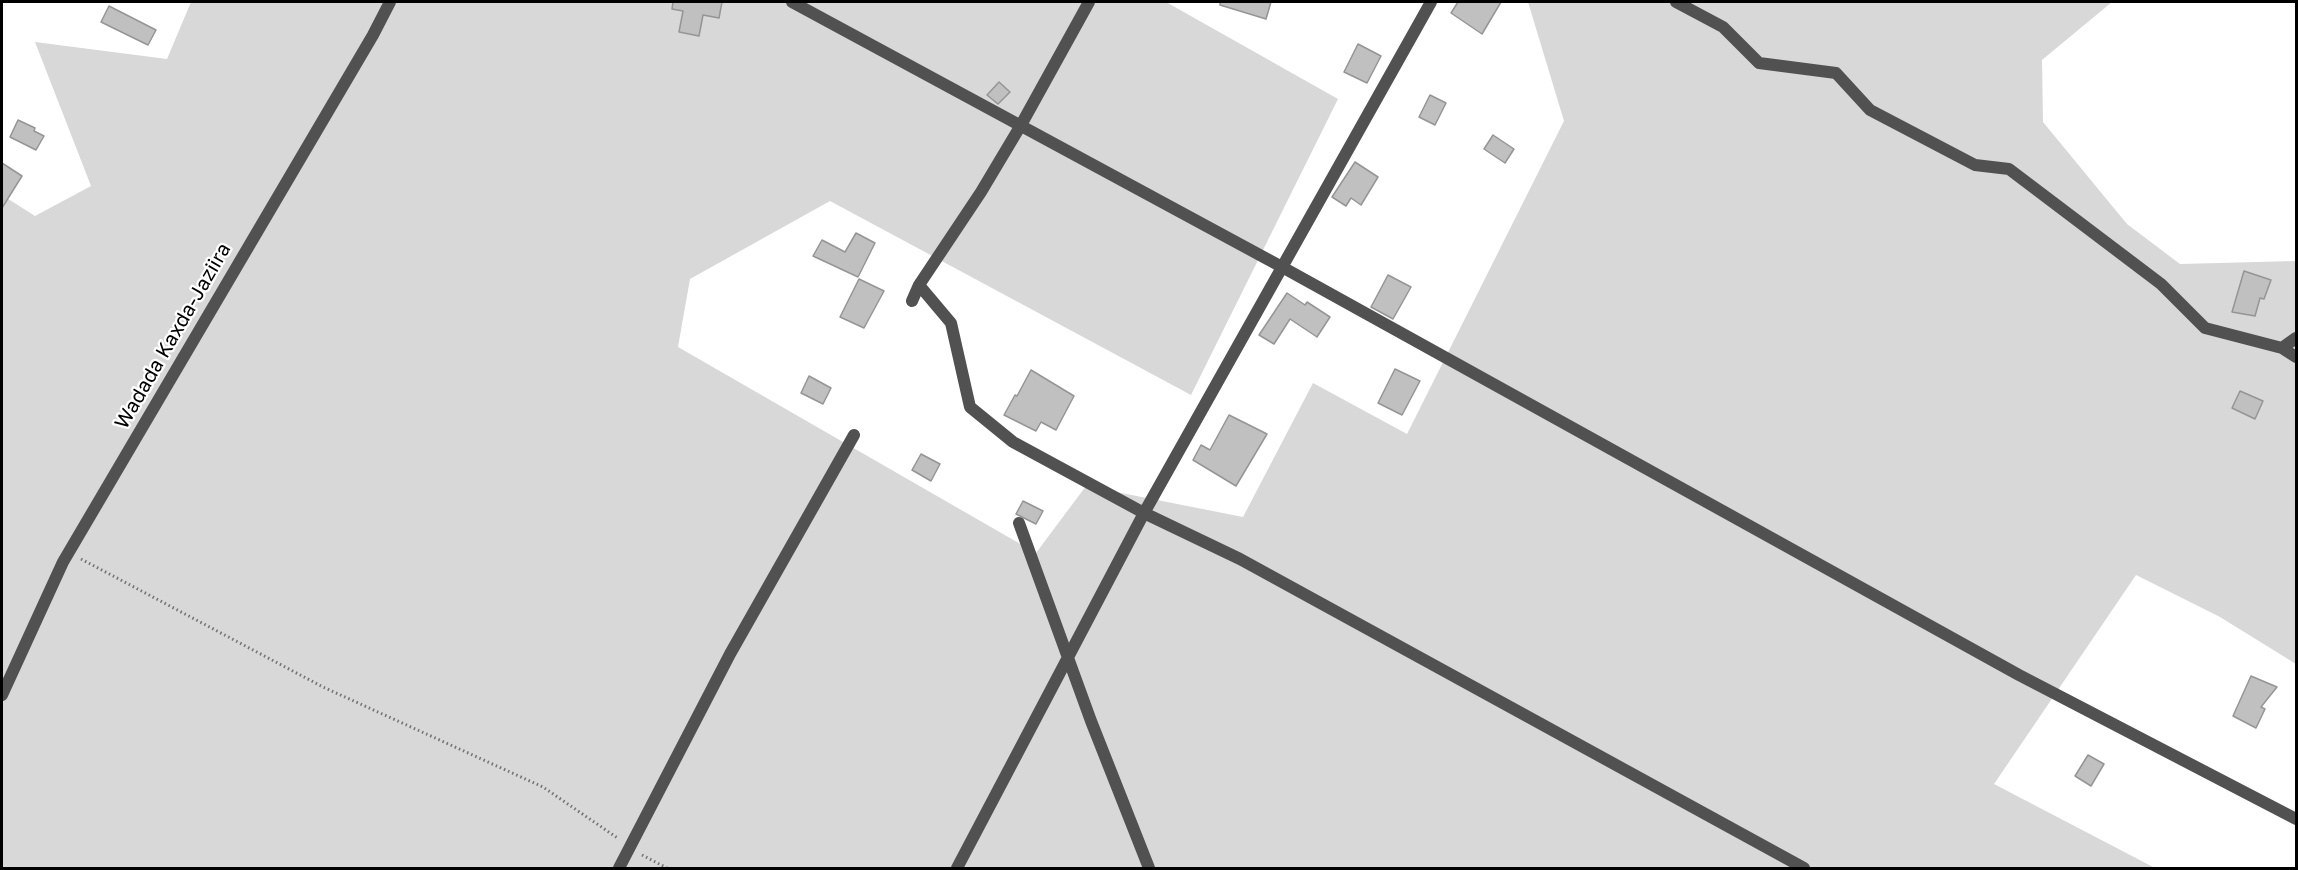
<!DOCTYPE html>
<style>
body{margin:0}
#map{position:relative;width:2298px;height:870px;overflow:hidden;background:#fff;font-family:"Golos Text",sans-serif}
canvas{display:block}
.frame{position:absolute;inset:0;border:3px solid #000;pointer-events:none}
</style>
<div id="map">
<canvas width="2298" height="870"></canvas>
<div class="frame"></div>
</div>
<script>
const g = document.querySelector('canvas').getContext('2d');
g.lineJoin = 'round';
function fillPath(path, color) {
  g.fillStyle = color;
  g.fill(path, 'evenodd');
}
function stroke(path, color, width, dash) {
  g.strokeStyle = color;
  g.lineWidth = width;
  g.lineCap = dash ? 'butt' : 'round';
  g.setLineDash(dash || []);
  g.stroke(path);
}
function drawText(font, color, halo, rows, align = 'center') {
  g.font = font + ' "Golos Text",sans-serif';
  g.lineWidth = 4.5;
  g.setLineDash([]);
  g.textBaseline = 'middle';
  g.strokeStyle = halo;
  g.fillStyle = color;
  for (const [text, x, y, turn = 0] of rows) {
    g.save();
    g.translate(x, y);
    g.rotate((+turn || 0) * Math.PI / 180);
    g.textAlign = isNaN(turn) ? turn : align;
    if (halo) g.strokeText(text, 0, 0);
    g.fillText(text, 0, 0);
    g.restore();
  }
}
fillPath(new Path2D(`
 M191,2H1166L1338,99L1191,395L830,201L690,279L678,347L1036,553L1086,486L1243,517L1313,383L1407,434L1564,121L1528,2H2112L2042,60L2043,122L2127,224L2180,264L2296,261V664L2220,617L2136,575L1994,784L2155,868H2V195L35,216L91,186L35,42L167,59Z`), '#d8d8d8');
const building = new Path2D(`
 M673,2H722L719,18L703,15L699,36L679,32L683,11L672,9Z
 M1220,2H1271L1266,19L1220,5Z
 M1458,2H1501L1482,34L1451,13Z
 M109,6L156,30L148,45L101,22Z
 M1358,44L1381,56L1367,83L1344,72Z
 M999,82L1010,92L998,104L987,95Z
 M1430,95L1446,103L1435,125L1419,117Z
 M18,120L35,128L34,131L44,136L36,150L10,137Z
 M1493,135L1514,149L1505,163L1484,149Z
 M1355,162L1378,177L1361,205L1351,198L1346,206L1332,197Z
 M2,163L22,176L2,208Z
 M856,233L875,243L858,277L813,256L822,240L845,252Z
 M2244,271L2271,280L2264,299L2260,298L2255,316L2232,312Z
 M1388,275L1411,287L1393,319L1371,307Z
 M859,279L884,291L864,328L840,317Z
 M1287,293L1305,305L1307,302L1330,317L1317,337L1290,319L1274,344L1259,335Z
 M1395,369L1420,381L1402,415L1378,403Z
 M1031,370L1074,396L1056,430L1041,422L1036,431L1004,415L1015,395L1017,396Z
 M809,376L831,388L823,404L801,393Z
 M2240,391L2263,401L2255,419L2232,408Z
 M1229,415L1267,434L1236,486L1193,460L1201,445L1210,450Z
 M921,454L940,464L931,481L912,470Z
 M1023,501L1043,511L1036,524L1016,514Z
 M2251,676L2277,687L2261,707L2265,709L2256,728L2233,716Z
 M2088,755L2104,764L2091,786L2075,776Z`);
fillPath(building, '#c0c0c0');
stroke(building, '#959595', 1.5);
stroke(new Path2D(`
 M81,559L323,687L543,787L619,839
 M642,855L667,868`), '#737373', 3, [1.5, 3]);
stroke(new Path2D(`
 M792,2L1282,267L2019,675L2296,819
 M1089,2L1021,125L981,192L919,285L951,323L970,407L1013,442L1144,513L1431,2
 M1676,2L1723,27L1759,63L1836,73L1870,110L1975,165L2009,169L2161,284L2205,328L2282,348L2296,357
 M912,301L919,285
 M2282,348L2296,338
 M1019,523L1091,721L1149,868
 M619,868L730,654L854,435
 M957,868L1144,513L1240,559L1804,868`), '#515151', 12);
stroke(new Path2D(`
 M2,695L63,562L373,35L390,2`), '#515151', 12);
drawText('20px', '#000', '#fff', [
 ["Wadada Kaxda-Jaziira",173,336,-60]
]);
</script>
